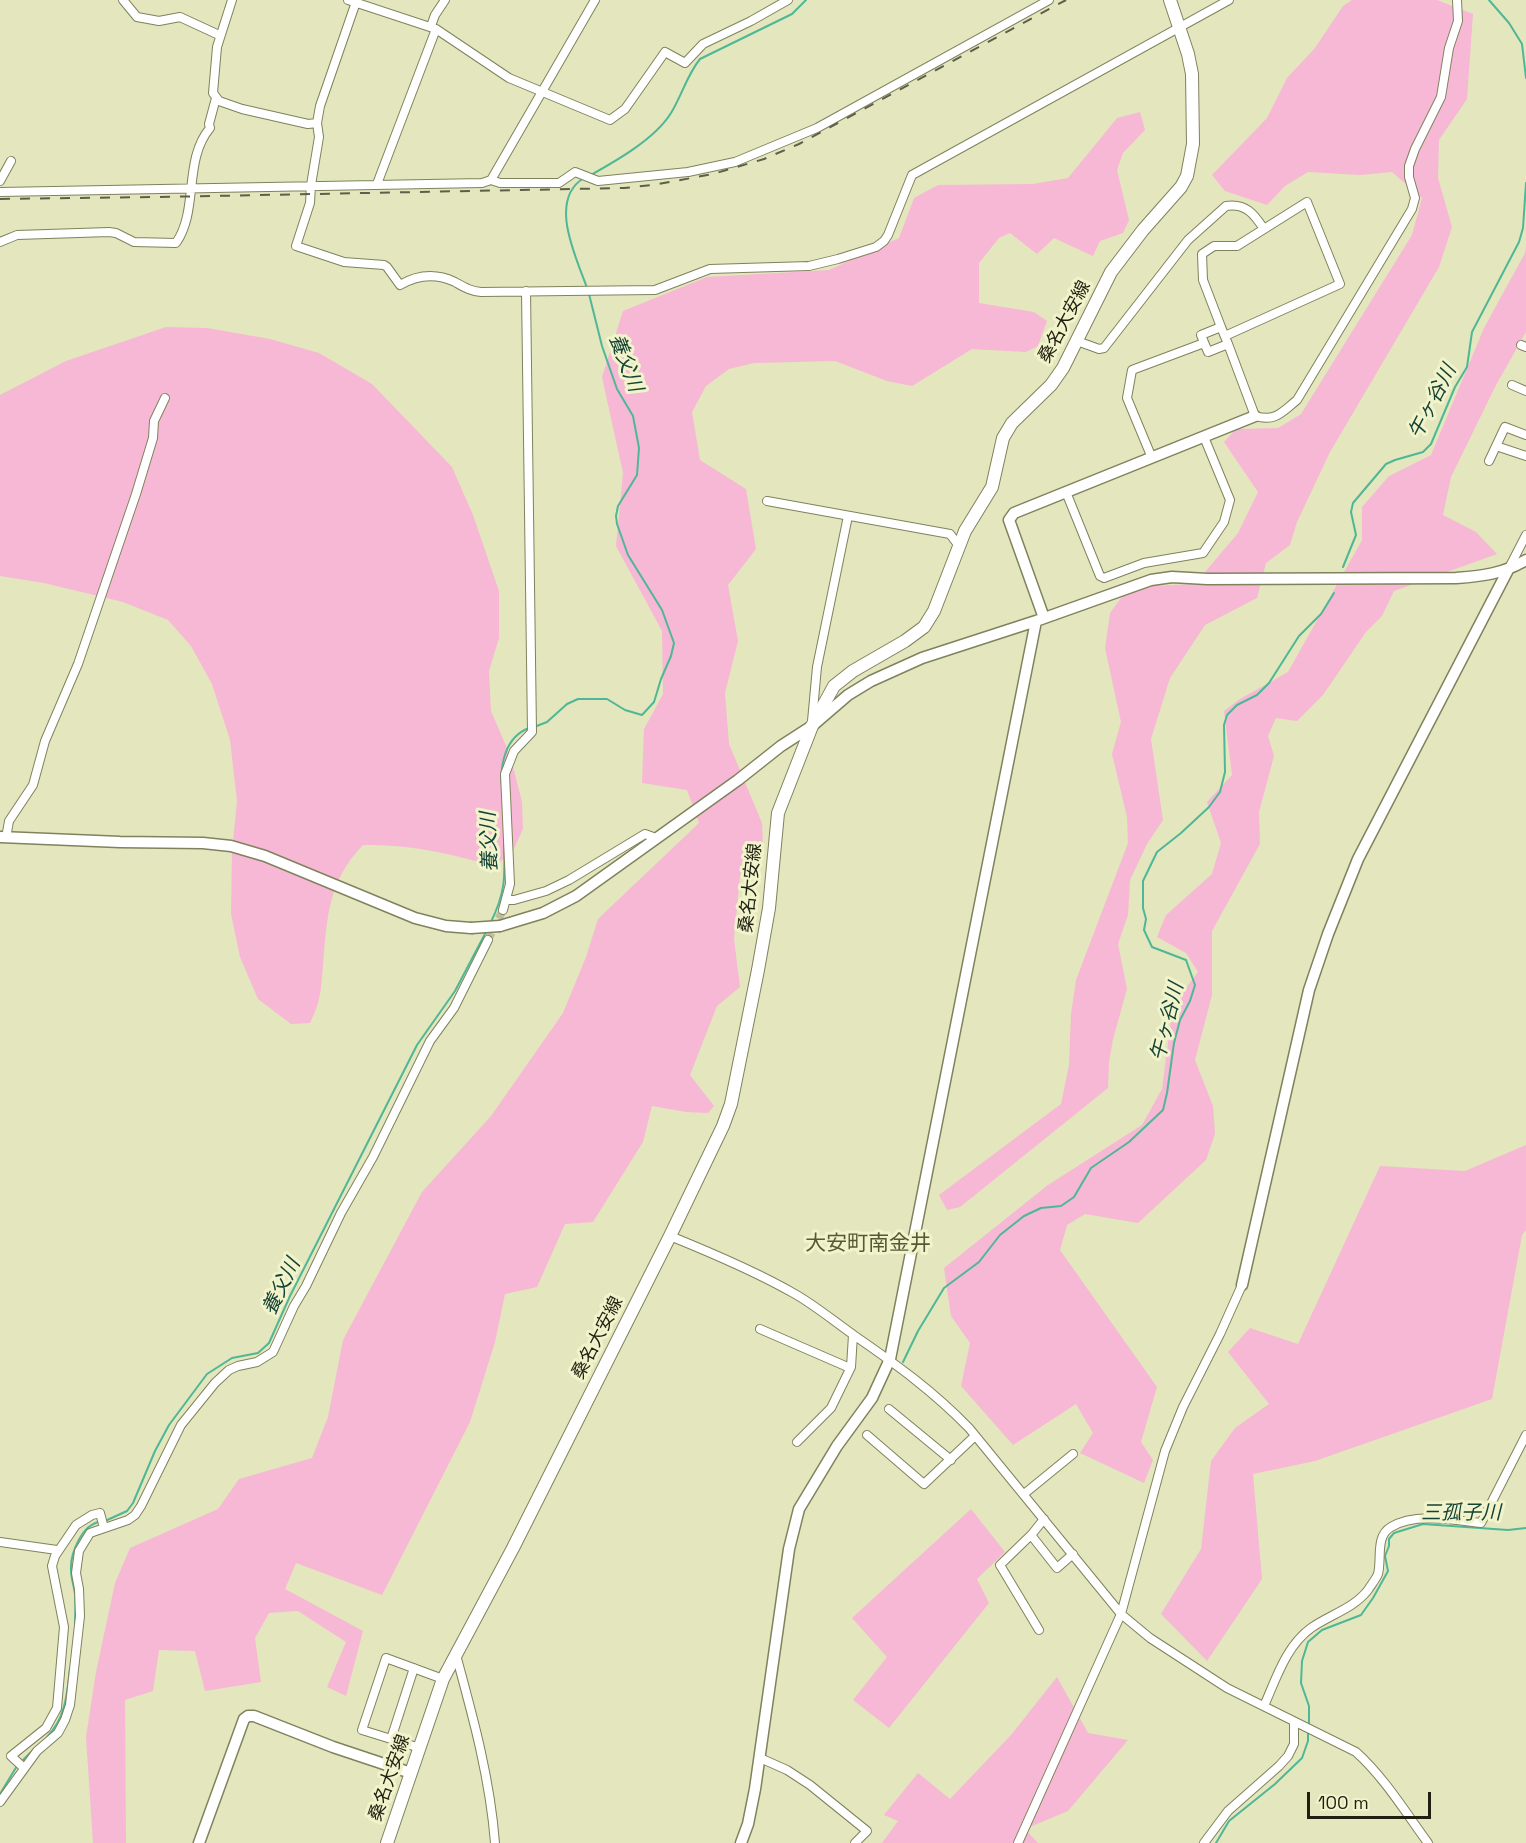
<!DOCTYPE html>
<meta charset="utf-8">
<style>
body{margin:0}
#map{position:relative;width:1526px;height:1843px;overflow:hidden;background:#e4e6be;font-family:"Space Grotesk",sans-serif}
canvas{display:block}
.scale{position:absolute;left:1307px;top:1792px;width:124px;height:27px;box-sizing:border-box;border:3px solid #1f2011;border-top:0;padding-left:8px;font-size:18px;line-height:21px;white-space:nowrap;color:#1f2011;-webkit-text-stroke:4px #f1f3cb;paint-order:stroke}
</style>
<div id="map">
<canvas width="1526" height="1843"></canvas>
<div class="scale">100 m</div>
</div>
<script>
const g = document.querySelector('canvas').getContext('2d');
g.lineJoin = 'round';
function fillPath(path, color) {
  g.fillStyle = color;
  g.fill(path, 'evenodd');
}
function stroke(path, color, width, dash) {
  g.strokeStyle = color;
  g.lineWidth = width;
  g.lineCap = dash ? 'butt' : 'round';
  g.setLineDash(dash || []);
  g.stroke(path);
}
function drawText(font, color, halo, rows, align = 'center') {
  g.font = font + ' "Space Grotesk","Noto Sans JP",sans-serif';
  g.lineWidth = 6;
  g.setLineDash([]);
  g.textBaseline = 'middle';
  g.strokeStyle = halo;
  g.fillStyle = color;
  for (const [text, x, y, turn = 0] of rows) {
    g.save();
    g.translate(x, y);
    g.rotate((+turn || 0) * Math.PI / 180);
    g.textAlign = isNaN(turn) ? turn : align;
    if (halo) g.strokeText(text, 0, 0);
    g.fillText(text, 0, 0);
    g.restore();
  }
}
fillPath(new Path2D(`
 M1352,0H1437L1473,14L1467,99L1439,140L1438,178L1452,227L1439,267L1330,452L1297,522L1290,545L1266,563L1257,598L1205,625L1170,678L1151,739L1163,820L1147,844L1130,880L1128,915L1118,944L1127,989L1113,1039L1109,1062L1108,1088L960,1207L947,1210L939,1195L1061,1104L1069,1065L1071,1014L1076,980L1128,843L1127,817L1112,754L1121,722L1105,648L1110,613L1129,587L1195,584L1238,533L1258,492L1224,442L1236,429L1278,428L1301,414L1412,235L1422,198L1392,172L1360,175L1308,172L1285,186L1267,205L1225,191L1212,175L1267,118L1287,78L1315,48L1343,6Z
 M1140,112L1145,130L1123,153L1117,170L1129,220L1123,233L1100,241L1093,256L1054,238L1037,254L1010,233L999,238L979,263V303L1034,312L1047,321L1038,346L1026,352L972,349L912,386L887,381L835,361L754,363L729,369L706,386L692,412L700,460L746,489L756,549L728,585L738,641L725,693L729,744L762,823L763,844L740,875L734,939L740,987L717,1006L690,1075L714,1106L708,1113L686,1112L652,1106L643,1142L593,1222L565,1224L537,1287L505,1294L495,1342L470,1422L382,1595L296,1563L285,1589L363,1631L346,1696L327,1687L346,1642L298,1611L269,1613L255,1638L261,1682L205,1691L195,1651L159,1650L153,1691L125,1700L126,1843H93L86,1737L96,1672L115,1583L130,1548L218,1509L239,1479L312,1458L328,1417L343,1340L422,1192L491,1116L563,1013L586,957L598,919L699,823L687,790L642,783L644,729L663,694L662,631L616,546L623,473L602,377L623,311L707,277L829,270L899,238L914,198L938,185L1033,184L1068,178L1117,118Z
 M1526,247V332L1496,385L1451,477L1443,515L1476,532L1497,554L1394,591L1382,616L1366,632L1323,695L1297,721L1276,718L1268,736L1274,756L1259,812L1260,844L1212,931V995L1195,1060L1213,1106L1215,1134L1206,1160L1138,1223L1085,1214L1067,1225L1060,1250L1157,1387L1141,1442L1153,1460L1144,1483L1080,1453L1093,1433L1076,1404L1013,1445L961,1386L970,1343L951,1316L944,1268L1048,1185L1142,1125L1162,1089L1173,1005L1198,972L1186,953L1157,937L1166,915L1212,874L1221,843L1207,802L1232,775L1224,711L1240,699L1288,672L1362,540V507L1389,476L1431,455L1484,328L1525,253Z
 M166,327L207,328L270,339L319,353L372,384L452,467L473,515L499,591V638L489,671L491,711L510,755L522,802L523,829L511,855L492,866C445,852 412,845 363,845C328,881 327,918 323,965C321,989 321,1001 310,1023L291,1024L258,999L240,957L231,914L232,851L237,801L230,740L212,684L191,646L168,620L123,602L44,583L0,576V395L66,361Z
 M1526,1145V1230L1522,1235L1492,1399L1315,1461L1253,1474L1262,1579L1207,1661L1161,1614L1201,1549L1211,1461L1235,1428L1269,1404L1228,1352L1250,1328L1298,1344L1380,1166L1465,1171Z
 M971,1509L1005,1552L977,1579L989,1603L889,1728L853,1700L887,1657L852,1618Z
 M1057,1677L1088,1733L1128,1740L1068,1811L1025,1829L1038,1843H882L898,1821L884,1815L918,1773L950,1799L1011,1735Z`), '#f6b8d5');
stroke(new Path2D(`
 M1489,0L1509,23L1522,44L1526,78
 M589,176C616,161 655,139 671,113C682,95 687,75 700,59L792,14L806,0
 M584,178C547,200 577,259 587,288
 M1343,567L1356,535L1351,512L1353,503L1386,464L1395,460L1423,452L1431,444L1455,387L1467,367L1472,332L1519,242L1523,228L1526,183
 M534,727L547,722L567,704L578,699H607L625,710L642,715L654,702L661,679L671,656L674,643L662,610L628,555L617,524L616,516L618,506L637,475L639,448L633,416L617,389L602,346L589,294
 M502,786C500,765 505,737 529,728
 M490,924C506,892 505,877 504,843
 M903,1362L918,1331L944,1288L979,1262L1000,1235L1024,1216L1041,1208L1061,1206L1074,1197L1091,1168L1129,1142L1163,1110L1167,1093L1174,1043L1180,1020L1190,1001L1195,985L1186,960L1152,947L1144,930L1146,919L1143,908V881L1157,852L1181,833L1209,807L1220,792L1225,772L1224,725L1227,715L1237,705L1257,695L1269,683L1299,636L1321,614L1334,593
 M105,1521L127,1511L133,1503L155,1451L169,1425L207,1374L232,1358L258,1353L269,1343L290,1296L417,1045L455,991L486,932
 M75,1626C75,1616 76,1604 75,1594C74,1586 71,1578 71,1570C70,1554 82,1524 100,1522
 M1309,1725V1706L1301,1683L1302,1661L1308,1642L1322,1630L1361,1615L1373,1598L1388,1571L1385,1556L1389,1546V1539L1394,1533L1423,1524L1508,1530L1526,1528
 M47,1737C66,1718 67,1693 70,1668
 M21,1762L32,1751
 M0,1794L17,1766
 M1216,1843L1229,1821L1275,1784L1302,1758L1308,1741V1731`), '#4eb796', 2);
stroke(new Path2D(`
 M488,940L503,910`), '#bdbe9b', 8, [8, 4]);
const street = new Path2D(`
 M123,0L137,17L159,21L180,17L219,35
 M232,0L217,47L213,93L219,101L242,109L308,124L317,123
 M348,0L436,29L509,78L610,120L625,109L665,52L685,63L703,44L751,21L788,0
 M356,2L320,106L317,123L319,137L311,185L310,203L296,246L344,262L384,265L387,267L400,285C417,275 436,273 455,282C464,287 470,291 481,292L655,290L710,269L809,266L838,259L876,247L884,241L888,235L912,175L1229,0
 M431,26L435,15L445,0
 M491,180L500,183H559L575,172L598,181L688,172L735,162L817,128L1049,0
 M0,181L11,161
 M377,184L436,29
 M0,192L482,183L491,180L595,0
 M0,242L17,235L109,232L116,233L134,242L176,243C199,210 183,160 210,128L209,124L216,98
 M1221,327L1203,280L1202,254L1214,246H1237L1307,202L1340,284L1225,336
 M1221,327L1228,344L1208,352L1201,335Z
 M1077,341L1099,349L1104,348L1188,240L1226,206C1246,203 1254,214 1264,229
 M1228,344L1255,416C1276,422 1282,412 1297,400L1412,209L1415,198L1409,177V166L1415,149L1441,97L1449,48L1458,21L1457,0
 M1521,345L1526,347
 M1512,385L1526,391
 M1496,446L1526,456
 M1152,458L1127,398L1132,370L1204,343
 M1489,461L1505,427L1526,435
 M1066,492L1100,576L1104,578L1144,563L1203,553L1224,522L1230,500L1204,437
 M767,501L950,534L959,546
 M1509,568L1526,535
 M812,721L817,667L848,516
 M6,838L9,821L33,785L45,741L78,664L136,494L153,438L154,421L165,398
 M507,900H514L546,891L569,880L645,834L656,838
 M503,910L510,884L505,774L514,751L532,732L526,291
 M670,1236C712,1253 755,1271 795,1294C816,1306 835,1322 855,1336C897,1365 933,1391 969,1428L1121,1614L1150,1638L1227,1688L1356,1752C1384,1777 1406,1813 1428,1843
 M760,1329L850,1368
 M889,1409L951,1460
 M867,1435L924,1484L975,1436
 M797,1442L831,1408L851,1367L853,1335
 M1024,1494L1073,1454
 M1031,1535L1057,1568L1073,1554
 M0,1542L57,1550
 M1039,1630L1000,1565L1032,1534L1044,1519
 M456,1655C473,1717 490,1778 495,1843
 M1264,1706C1276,1679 1286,1646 1311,1628C1331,1614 1353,1609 1368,1590C1371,1585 1376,1579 1378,1574C1382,1559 1375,1536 1391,1527C1415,1512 1454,1520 1481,1523L1526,1435
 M391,1739L414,1668
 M420,1748L362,1730L386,1658L443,1679
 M760,1758L787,1770L810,1785L867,1831L855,1843
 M24,1768L11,1756L46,1728L57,1708L64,1627L52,1566L55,1556L76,1525L92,1515L100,1513L104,1528
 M0,1802L37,1751L58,1733L65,1720L70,1705L80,1616L79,1589L76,1573L79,1551L90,1533L128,1520L135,1515L141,1506L181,1425L215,1383L229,1370L238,1366L257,1362L273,1352L294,1306L306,1286L341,1213L373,1157L430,1041L454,1008L488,940
 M1018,1843L1121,1614L1165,1451L1183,1407L1220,1334L1242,1285
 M1204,1843L1228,1811L1279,1766L1288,1756L1294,1744V1722`);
const secondary = new Path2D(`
 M1044,618L1009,520L1014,513L1255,416
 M0,837L120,842L203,843L231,846L265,856L415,918L446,926L471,928
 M500,926L543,913L576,896L738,780L781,746L812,726L848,695L871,681L922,658L1036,621L1151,580L1172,577L1207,579L1456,578C1483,576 1502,574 1526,560
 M1242,1285L1309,990L1328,934L1358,859L1508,570
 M199,1843L244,1719L248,1716H254L333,1747L411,1773
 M741,1843L748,1824L755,1789L789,1549L799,1509L837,1446L872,1398L890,1359L1036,621`);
const primary = new Path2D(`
 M387,1843L443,1679L513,1548L670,1236L723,1126L731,1104L758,970L769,908L778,813L812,726L834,686L853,671L905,641L924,627L934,611L965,531L992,487L1003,438L1012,423L1051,385L1063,368L1111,272L1143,230L1181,187L1187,176L1193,144L1192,74L1188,54L1170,0`);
stroke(street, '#80825d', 10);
stroke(secondary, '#80825d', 13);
stroke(primary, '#80825d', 14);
stroke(street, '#fff', 8);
stroke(secondary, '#fff', 10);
stroke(primary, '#fff', 12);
stroke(new Path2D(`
 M0,199L159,197L624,188L653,185L713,174L764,159L799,144L1066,0`), '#5e5f48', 2, [10, 10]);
const secondaryBridge = new Path2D(`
 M471,928L500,926`);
stroke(secondaryBridge, '#80825d', 13, []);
stroke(secondaryBridge, '#fff', 10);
drawText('18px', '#1f2011', '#f1f3cb', [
 ["桑名大安線",1065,322,-62],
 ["桑名大安線",751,888,-84],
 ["桑名大安線",598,1338,-63],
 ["桑名大安線",390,1778,-71]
]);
drawText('italic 20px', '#154335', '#f1f3cb', [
 ["養父川",625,363,69],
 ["午ヶ谷川",1433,402,-63],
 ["養父川",490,842,-92],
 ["午ヶ谷川",1168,1022,-76],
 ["養父川",282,1287,-64],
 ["三孤子川",1461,1514]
]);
drawText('21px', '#575835', '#f1f3cb', [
 ["大安町南金井",868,1244]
]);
</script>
